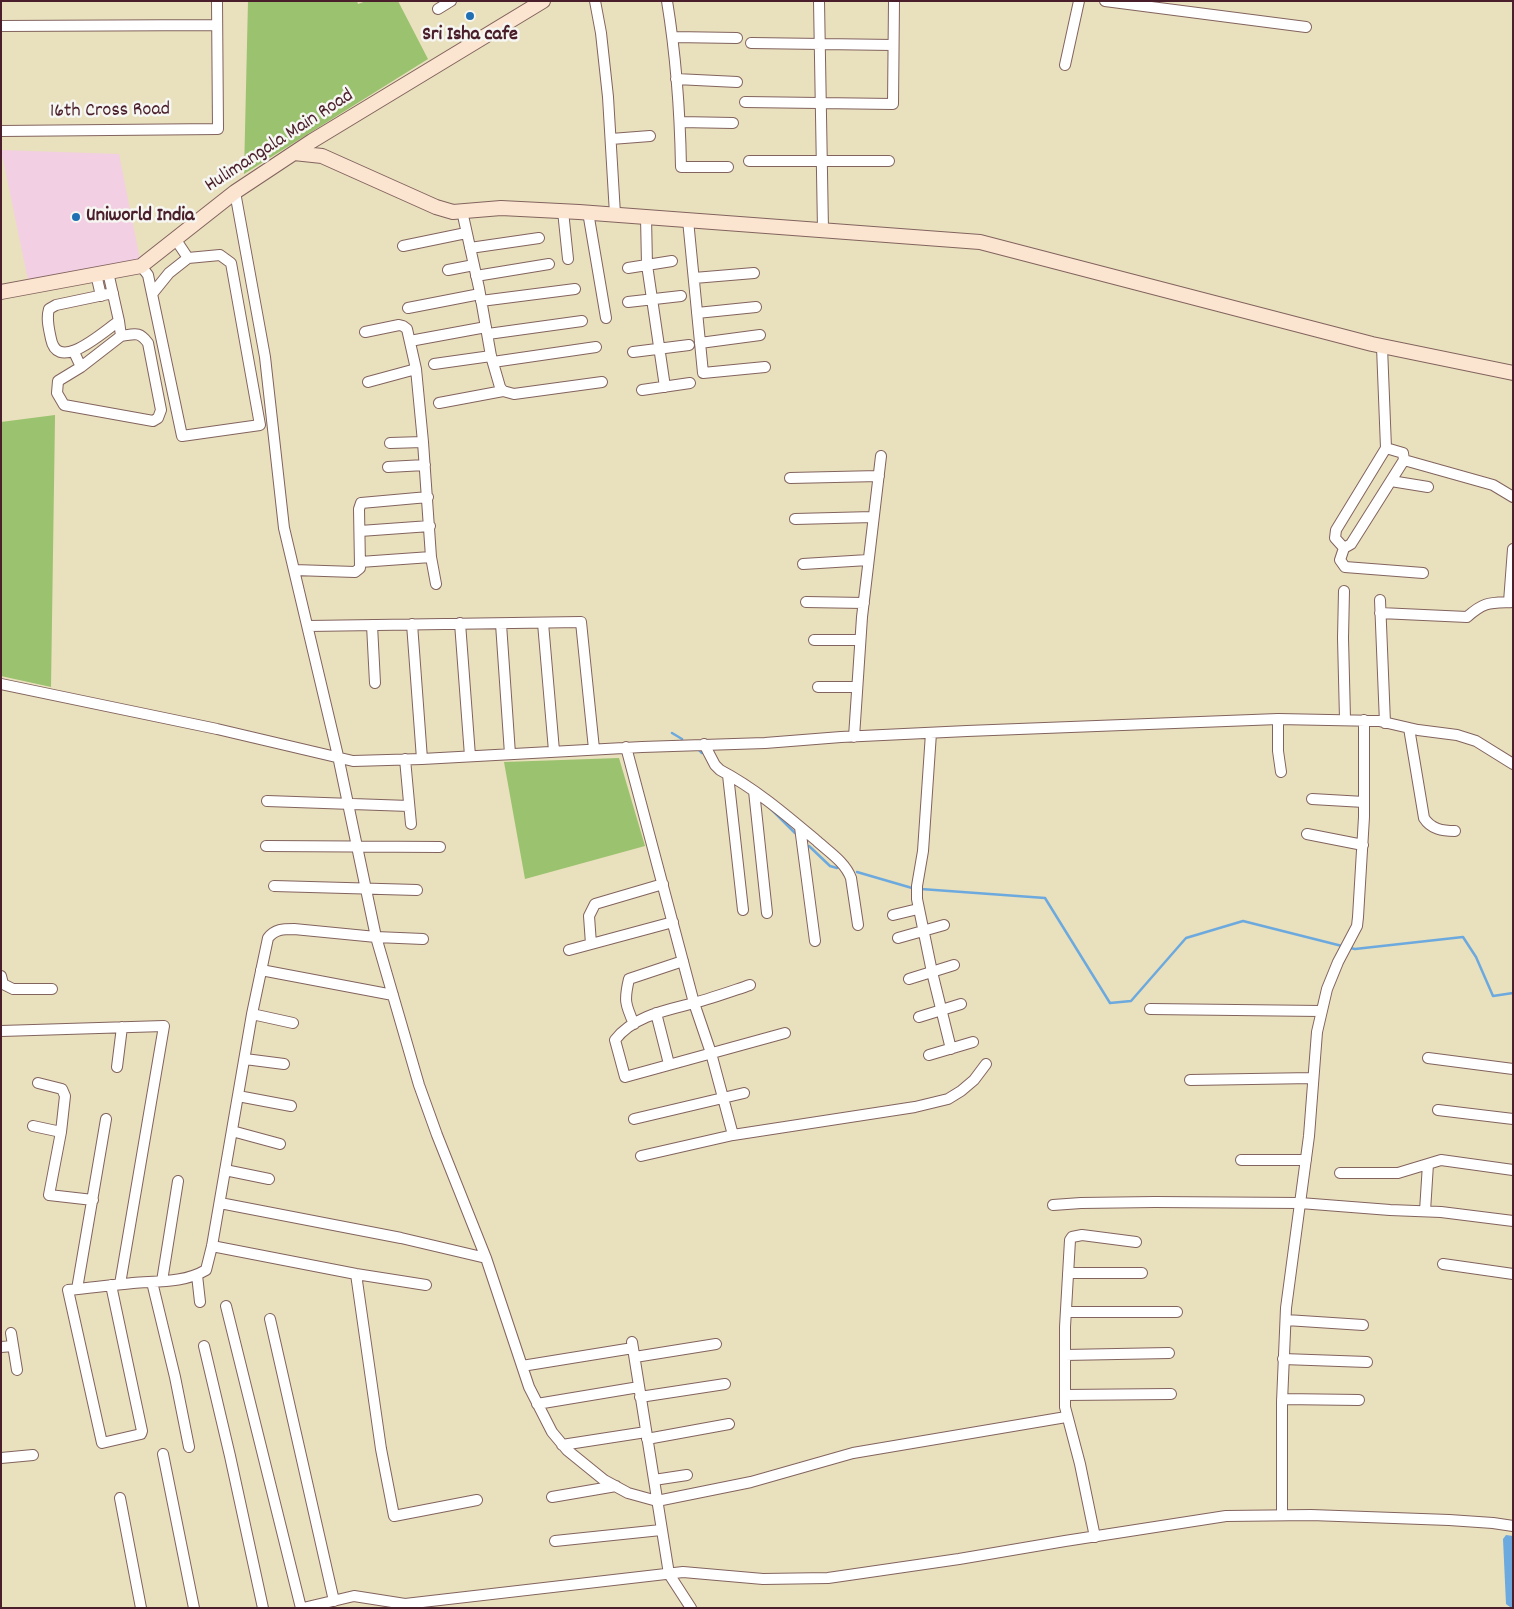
<!DOCTYPE html>
<style>
body{margin:0}
#map{position:relative;width:1514px;height:1609px;overflow:hidden;background:#e9e0bd;font-family:Dekko,sans-serif}
canvas{display:block}
.frame{position:absolute;inset:0;border:2px solid #4a1f2b;pointer-events:none}
</style>
<div id="map">
<canvas width="1514" height="1609"></canvas>
<div class="frame"></div>
</div>
<script>
const g = document.querySelector('canvas').getContext('2d');
g.lineJoin = 'round';
function fillPath(path, color) {
  g.fillStyle = color;
  g.fill(path, 'evenodd');
}
function stroke(path, color, width, dash) {
  g.strokeStyle = color;
  g.lineWidth = width;
  g.lineCap = dash ? 'butt' : 'round';
  g.setLineDash(dash || []);
  g.stroke(path);
}
function drawText(font, color, halo, rows, align = 'center') {
  g.font = font + ' Dekko,sans-serif';
  g.lineWidth = 5;
  g.setLineDash([]);
  g.textBaseline = 'middle';
  g.strokeStyle = halo;
  g.fillStyle = color;
  for (const [text, x, y, turn = 0] of rows) {
    g.save();
    g.translate(x, y);
    g.rotate((+turn || 0) * Math.PI / 180);
    g.textAlign = isNaN(turn) ? turn : align;
    if (halo) g.strokeText(text, 0, 0);
    g.fillText(text, 0, 0);
    g.restore();
  }
}
fillPath(new Path2D(`
 M1,150L119,154L140,259L28,280Z`), '#f2cfe2');
fillPath(new Path2D(`
 M248,1H357L358,4L366,1H398L428,59L244,174Z
 M55,415V418L51,687L1,676V422Z
 M619,758L645,846L525,879L504,762Z`), '#9bc26e');
fillPath(new Path2D(`
 M1506,1535L1513,1536V1607H1510L1506,1604L1503,1539Z`), '#6ca9de');
stroke(new Path2D(`
 M672,733L682,739
 M699,750L702,753
 M771,809L795,833
 M809,846L830,866L837,868
 M857,872L912,888
 M921,889L1045,898L1110,1003L1131,1001L1186,938L1243,921L1342,946
 M1350,948L1355,949L1463,937L1476,957L1493,996L1513,993`), '#6ca9de', 2.5);
const street = new Path2D(`
 M595,1L601,33L608,97L615,214
 M667,1C676,56 680,111 681,167H728
 M819,1L823,230
 M1105,1L1306,27
 M438,9L451,1
 M1,26L217,25
 M673,37L737,38
 M751,43L893,45
 M1065,65L1079,1
 M676,79L737,82
 M745,102L893,104L894,1
 M680,122L733,123
 M1,131L218,129L217,1
 M611,139L650,136
 M749,161H889
 M235,192L265,357L284,528L338,756L376,937L419,1085L437,1135L486,1258L529,1387L552,1432L567,1450L604,1480L628,1493L657,1501L751,1482L853,1453L1066,1417
 M462,211L479,288L491,356L500,387L503,391L514,394L602,382
 M563,211L568,259
 M588,212L606,318
 M646,217L647,265L665,387
 M688,220L703,373L765,367
 M403,246L466,233
 M470,248L539,238
 M141,266L148,275L182,436L260,425L231,263L220,255L188,258L176,240
 M628,268L672,261
 M448,270L474,265
 M108,272L119,321C104,331 58,374 51,339C49,329 46,319 49,309L56,305L113,293
 M96,274L101,296
 M476,276L549,264
 M694,278L754,273
 M152,294L169,273L188,258
 M481,301L575,289
 M628,302L681,296
 M408,308L480,294
 M697,313L756,307
 M365,332L399,325L403,326L407,329L416,369L423,442
 M488,334L582,321
 M410,341L486,327
 M700,343L760,335
 M1382,347L1386,448L1336,530L1335,538L1344,548L1351,544L1404,460L1403,453L1386,448
 M74,352L81,367L58,381L57,393L64,405L153,421L158,418L161,410L148,343C139,331 135,334 121,336L119,321
 M633,352L689,345
 M493,362L596,347
 M434,364L491,356
 M81,367L121,336
 M368,382L416,369
 M642,390L690,383
 M439,403L503,391
 M390,443L423,442L431,557L436,584
 M1404,460L1493,485L1513,497
 M388,467L425,465
 M790,478L879,476
 M1391,481L1428,487
 M795,519L873,517
 M360,531L430,526
 M1344,548L1340,560L1345,567L1423,573
 M360,562L431,557
 M803,564L868,560
 M294,570L355,572L360,568V566L359,509L361,503L428,497
 M1344,591L1343,638L1345,719
 M1380,600L1385,723
 M806,602L864,603
 M1509,602L1513,549
 M1380,613L1467,617C1485,601 1490,603 1513,602
 M460,623L470,756
 M543,623L554,751
 M412,624L422,759
 M501,624L510,754
 M372,625L375,683
 M308,626L581,622L594,749
 M814,640H860
 M1,684L217,729L353,761L422,759L642,747L765,743L841,737L967,731L1278,719L1379,721L1418,730L1457,735L1476,741L1513,764
 M818,687H857
 M1278,719V751L1281,772
 M1409,728L1424,818C1431,829 1442,831 1455,831
 M931,733L923,851L917,886V899L932,972L951,1049
 M854,737L862,617L881,456
 M704,744L715,765L720,770C756,789 786,815 817,841C829,852 845,862 851,878L858,925
 M626,747L694,1003L711,1053L733,1135
 M405,759L411,824
 M728,775L743,910
 M754,791L767,913
 M1312,799L1364,802
 M267,801L409,806
 M800,827L815,941
 M1307,834L1363,845
 M266,846L440,847
 M274,886L417,890
 M893,915L918,909
 M898,938L944,925
 M591,944L589,916L595,904L663,884
 M569,950L673,922
 M261,970L393,995
 M1,976L3,984L13,989H52
 M909,979L954,965
 M750,985C732,991 713,998 694,1003C667,1010 633,1016 615,1040L625,1077L785,1033
 M1150,1009L1321,1011
 M656,1013L669,1064
 M252,1014L293,1023
 M919,1017L961,1004
 M634,1024C625,1004 624,1000 629,979L683,961
 M1,1031L164,1026L120,1284
 M929,1055L973,1042
 M1428,1058L1513,1069
 M245,1059L284,1064
 M117,1067L122,1027
 M1190,1080L1313,1078
 M38,1083L62,1089L65,1096L61,1132L49,1195L93,1200
 M238,1096L291,1106
 M1438,1110L1513,1119
 M634,1119L744,1093
 M33,1126L61,1132
 M232,1131L280,1144
 M641,1156L733,1135L915,1107L948,1099L961,1091L974,1080L986,1064
 M1241,1160H1306
 M225,1170L269,1179
 M1340,1173H1398L1441,1160L1513,1170
 M220,1203L401,1238L486,1258
 M1053,1205L1081,1203L1155,1202L1300,1203L1390,1210L1441,1212L1513,1221
 M1425,1211L1428,1164
 M212,1246L356,1274L426,1285
 M1443,1264L1513,1274
 M1068,1273H1142
 M356,1274L381,1449L394,1516L477,1500
 M197,1275L200,1302
 M162,1281L178,1181
 M152,1282L175,1377L189,1447
 M111,1285L142,1431L141,1434L102,1443L68,1290C89,1288 111,1285 133,1283C157,1281 184,1283 206,1270L212,1246L252,1014L268,938C275,929 283,929 294,929L376,937L423,939
 M77,1289L106,1119
 M226,1306L301,1608
 M1066,1312H1177
 M270,1319L334,1601
 M1286,1320L1363,1325
 M11,1333L17,1370
 M632,1342L669,1574L691,1608
 M204,1346L230,1456L263,1608
 M1,1347L13,1346
 M1065,1355L1169,1353
 M635,1357L716,1344
 M1283,1359L1367,1362
 M522,1366L633,1348
 M1065,1395L1171,1394
 M640,1397L725,1384
 M1282,1399L1359,1400
 M537,1404L639,1387
 M647,1439L729,1424
 M562,1445L646,1432
 M163,1454L194,1608
 M1,1458L33,1455
 M654,1480L687,1475
 M552,1497L616,1486
 M120,1498L141,1608
 M1282,1515V1402L1286,1308L1309,1136L1317,1032L1327,989L1338,962L1357,926L1358,917L1364,817V720
 M1095,1537L1080,1464L1065,1407V1327L1070,1240L1072,1237L1082,1235L1136,1242
 M555,1541L661,1530
 M303,1608L354,1596L405,1604L683,1572L763,1579L828,1578L959,1559L1065,1541L1226,1516L1311,1515L1449,1520L1493,1523L1513,1526`);
const secondary = new Path2D(`
 M294,153L322,156L436,207L453,212L501,208L579,212L980,242L1372,344L1513,373
 M1,292L141,266L235,192L312,141L543,1`);
stroke(street, '#82635e', 12);
stroke(secondary, '#82635e', 16);
stroke(street, '#fff', 10);
stroke(secondary, '#fce5d0', 14);
for (const [x, y, r, color] of [
 [470,16,5,"#1f6fb2"],
 [76,217,5,"#1f6fb2"]
]) {
  const dot = new Path2D();
  dot.arc(x, y, r, 0, 2 * Math.PI);
  g.fillStyle = color;
  g.fill(dot);
  stroke(dot, '#f6f6f2', 2);
}
drawText('bold 20px', '#4a1f2b', '#f6f6f2', [
 ["Sri Isha cafe",470,36],
 ["Uniworld India",86,217,"left"]
]);
drawText('20px', '#4a1f2b', '#f6f6f2', [
 ["16th Cross Road",110,112,-1],
 ["Hulimangala Main Road",280,142,-33]
]);
</script>
